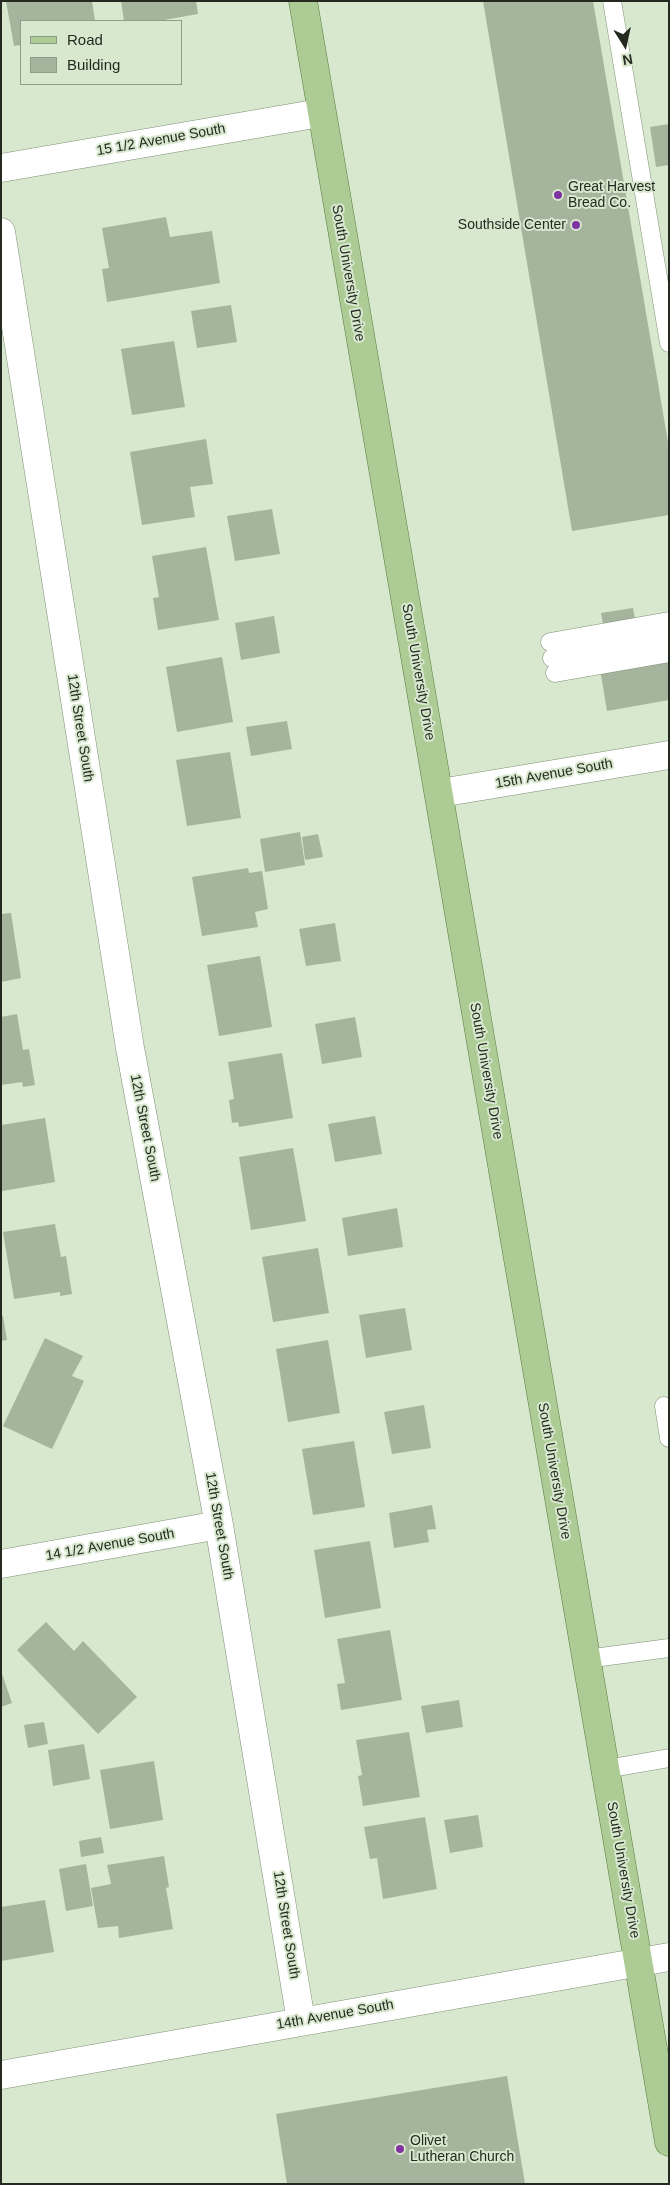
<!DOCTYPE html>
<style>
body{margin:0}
#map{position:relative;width:670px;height:2185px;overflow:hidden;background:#d8e8cf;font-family:Arial,sans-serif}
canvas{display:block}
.frame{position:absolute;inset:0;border:2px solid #242a20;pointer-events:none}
.legend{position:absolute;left:20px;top:20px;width:162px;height:65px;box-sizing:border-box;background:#d8e8cf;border:1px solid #909c89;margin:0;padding:6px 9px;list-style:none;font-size:15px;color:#242a20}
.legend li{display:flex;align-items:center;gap:10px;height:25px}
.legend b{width:25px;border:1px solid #909c89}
.north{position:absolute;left:600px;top:20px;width:50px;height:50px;-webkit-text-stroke:4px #d8e8cf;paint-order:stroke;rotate:170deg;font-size:14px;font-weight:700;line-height:20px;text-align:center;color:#242a20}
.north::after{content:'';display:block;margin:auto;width:18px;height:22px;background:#242a20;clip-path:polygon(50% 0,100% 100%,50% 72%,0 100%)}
</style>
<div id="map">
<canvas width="670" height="2185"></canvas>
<div class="frame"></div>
<ul class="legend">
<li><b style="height:6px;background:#accb95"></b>Road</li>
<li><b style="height:14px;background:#a5b49c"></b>Building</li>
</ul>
<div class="north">N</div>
</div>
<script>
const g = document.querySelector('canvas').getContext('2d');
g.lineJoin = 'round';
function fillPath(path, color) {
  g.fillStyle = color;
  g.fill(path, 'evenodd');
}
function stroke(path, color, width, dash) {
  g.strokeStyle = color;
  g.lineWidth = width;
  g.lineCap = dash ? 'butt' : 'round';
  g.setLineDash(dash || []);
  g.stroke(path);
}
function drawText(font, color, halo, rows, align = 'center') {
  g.font = font + ' Arial,sans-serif';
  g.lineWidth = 4;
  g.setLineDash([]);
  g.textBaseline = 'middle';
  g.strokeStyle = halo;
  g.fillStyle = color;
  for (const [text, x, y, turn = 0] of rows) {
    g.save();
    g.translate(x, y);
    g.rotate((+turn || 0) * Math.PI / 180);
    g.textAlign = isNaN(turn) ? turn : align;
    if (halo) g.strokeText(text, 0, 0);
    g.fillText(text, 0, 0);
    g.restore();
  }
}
fillPath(new Path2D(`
 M6,1H92L95,21H21V45L14,46Z
 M121,1H196L198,14L158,21H124Z
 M483,1H593L669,448V515L572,531Z
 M669,124V165L656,167L650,127Z
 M166,217L170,237L212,231L220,283L107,302L102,269L109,268L102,228Z
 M231,305L237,342L197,348L191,311Z
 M174,341L185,407L132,415L121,349Z
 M206,439L213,484L190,487L195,517L142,525L130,452Z
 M272,509L280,554L235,561L227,516Z
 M206,547L219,620L158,630L153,598L159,597L152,556Z
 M633,608L643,662L669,658V700L607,711L600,669L611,667L601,613Z
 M274,616L280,653L241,660L235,623Z
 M222,657L233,722L177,732L166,667Z
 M287,721L292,749L251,756L246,727Z
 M230,752L241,818L187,826L176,760Z
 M300,832L305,865L265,872L260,839Z
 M318,834L323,857L305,860L302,837Z
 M248,868L249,873L262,871L268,909L255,912L258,927L202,936L192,877Z
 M11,913L21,978L1,982V914Z
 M335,923L341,961L306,966L299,929Z
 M260,956L272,1027L219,1036L207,965Z
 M17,1014L23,1050L29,1049L35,1085L23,1087L22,1082L1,1085V1017Z
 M355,1017L362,1057L322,1064L315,1024Z
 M282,1053L293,1118L239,1127L238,1122L232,1123L229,1100L234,1099L228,1062Z
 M375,1116L382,1154L335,1162L328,1124Z
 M45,1118L55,1182L2,1191L1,1125Z
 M293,1148L306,1221L251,1230L239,1157Z
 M397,1208L403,1247L348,1256L342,1218Z
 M55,1224L61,1257L66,1256L72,1294L60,1296V1292L14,1299L3,1232Z
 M318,1248L329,1313L273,1322L262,1257Z
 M405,1308L412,1350L366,1358L359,1315Z
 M1,1316H3L7,1340L1,1341Z
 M45,1338L83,1356L72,1376L84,1381L52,1449L3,1426Z
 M328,1340L340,1413L288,1422L276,1349Z
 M424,1405L431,1448L392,1454L384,1412Z
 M354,1441L365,1507L313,1515L302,1449Z
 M432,1505L436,1529L427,1530L429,1542L394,1548L389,1513Z
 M370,1541L381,1608L325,1618L314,1550Z
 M46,1622L74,1651L83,1641L137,1697L98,1734L17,1650Z
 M390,1630L402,1700L341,1710L337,1684L345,1683L337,1639Z
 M1,1671L12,1703L1,1707Z
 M459,1700L463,1727L426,1733L421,1706Z
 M44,1722L48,1744L28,1748L24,1725Z
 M409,1732L420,1797L363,1806L358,1776L362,1775L356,1740Z
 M84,1744L90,1779L53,1786L48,1750Z
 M154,1761L163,1820L110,1829L100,1770Z
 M478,1815L483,1847L450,1853L444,1820Z
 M425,1817L437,1889L383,1899L377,1858L370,1859L364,1827Z
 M101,1837L104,1853L81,1857L79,1841Z
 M164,1856L169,1887L166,1888L173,1929L119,1938L118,1926L98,1928L91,1888L111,1884L107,1865Z
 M86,1864L93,1906L66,1911L59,1869Z
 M45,1900L54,1952L1,1961V1907Z
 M507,2076L525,2184H287L276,2114Z`), '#a5b49c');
const service = new Path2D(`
 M612,1L669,343
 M550,642L669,621
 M552,658L669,638
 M555,673L669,653
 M664,1406L669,1438
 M586,1659L669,1648
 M606,1769L669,1758`);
const minor = new Path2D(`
 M1,168L320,113
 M1,232L130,1048L219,1525L301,2021
 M440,793L669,755
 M1,1564L219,1525
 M1,2075L669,1957`);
const primary = new Path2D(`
 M303,1L669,2142`);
stroke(service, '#819078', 19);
stroke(minor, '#819078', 29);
stroke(primary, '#597d3e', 29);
stroke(service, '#fff', 18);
stroke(minor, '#fff', 28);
stroke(primary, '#accb95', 28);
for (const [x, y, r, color] of [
 [558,195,5,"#8031a2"],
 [576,225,5,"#8031a2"],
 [400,2149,5,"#8031a2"]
]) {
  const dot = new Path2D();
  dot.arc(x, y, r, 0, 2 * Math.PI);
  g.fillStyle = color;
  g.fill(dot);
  stroke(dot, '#d8e8cf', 2);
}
drawText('14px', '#242a20', '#d8e8cf', [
 ["15 1/2 Avenue South",161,140,-10],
 ["South University Drive",348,273,80],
 ["South University Drive",418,672,80],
 ["12th Street South",80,728,81],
 ["15th Avenue South",554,774,-10],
 ["South University Drive",486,1071,80],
 ["12th Street South",145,1128,79],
 ["South University Drive",554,1471,80],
 ["12th Street South",219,1526,80],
 ["14 1/2 Avenue South",110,1545,-10],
 ["South University Drive",623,1870,80],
 ["12th Street South",286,1925,81],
 ["14th Avenue South",335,2015,-10]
]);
drawText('14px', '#242a20', '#d8e8cf', [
 ["Great Harvest",568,187],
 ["Bread Co.",568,203],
 ["Southside Center",566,225,"right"],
 ["Olivet",410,2141],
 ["Lutheran Church",410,2157]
], 'left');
</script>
